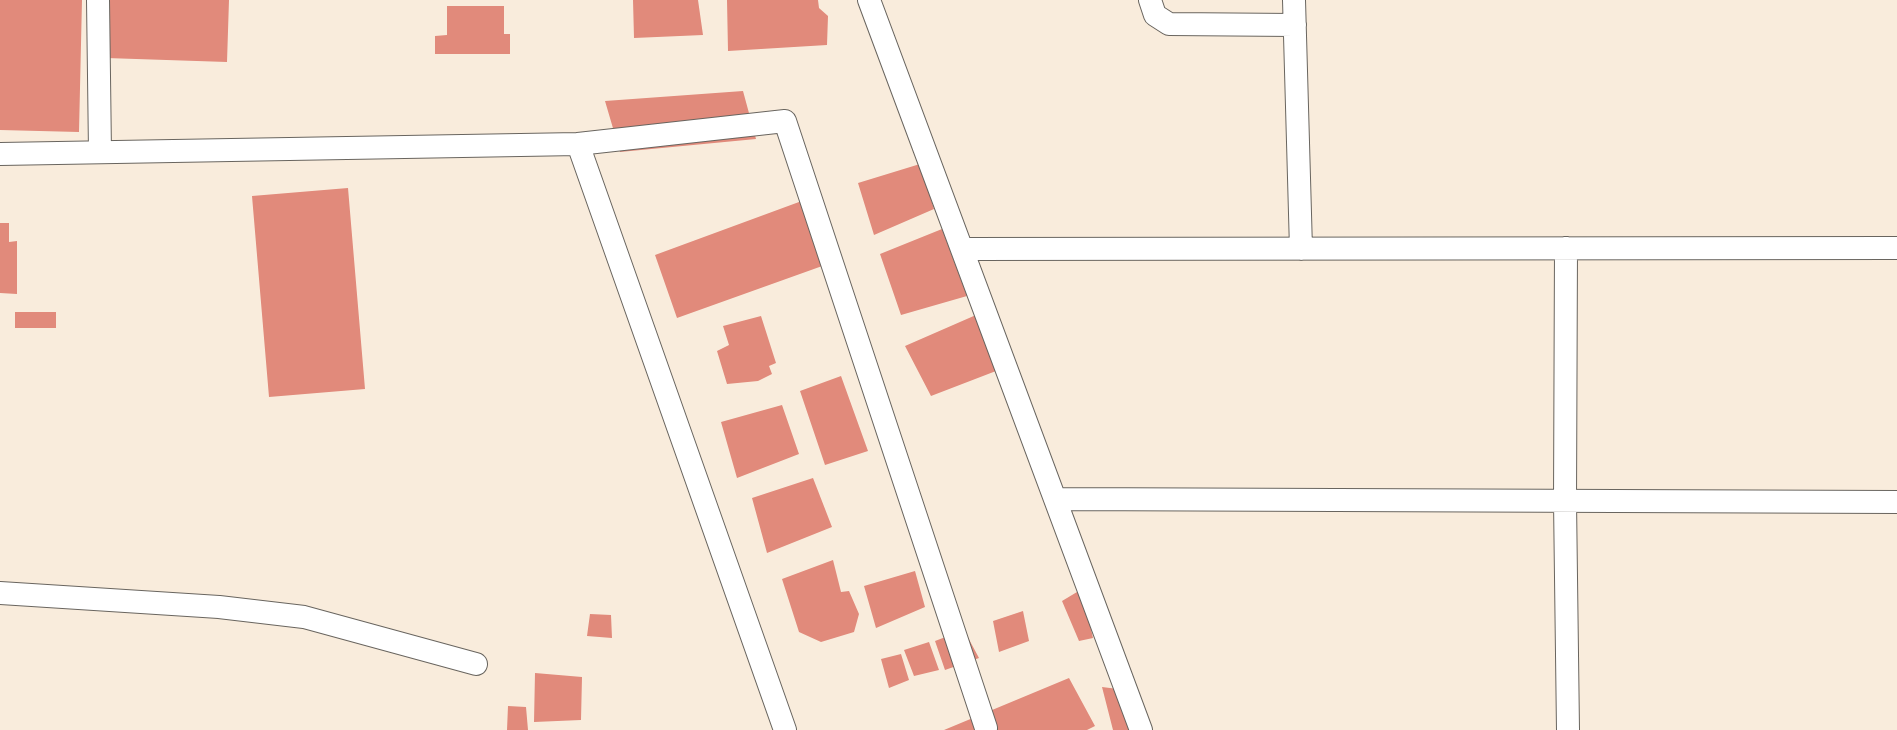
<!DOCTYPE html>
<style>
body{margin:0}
canvas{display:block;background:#f9ecdc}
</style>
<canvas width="1897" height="730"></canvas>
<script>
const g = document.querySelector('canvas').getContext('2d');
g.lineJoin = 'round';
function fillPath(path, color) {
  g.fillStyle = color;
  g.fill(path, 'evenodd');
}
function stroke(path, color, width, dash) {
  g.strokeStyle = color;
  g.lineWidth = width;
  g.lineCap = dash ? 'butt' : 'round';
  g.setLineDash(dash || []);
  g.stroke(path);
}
fillPath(new Path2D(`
 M0,0H82L79,132L0,130Z
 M108,0H229L227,62L106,58Z
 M633,0H698L703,35L634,38Z
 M727,0H818L819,8L828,16L827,45L728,51Z
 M447,6H504V34H510V54H435V36L447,35Z
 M743,91L756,139L620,152L605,101Z
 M920,164L934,209L874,235L858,183Z
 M348,188L365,389L269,397L252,196Z
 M818,195L839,260L677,318L655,255Z
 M0,223H9V242L17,241V294L0,293Z
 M942,229L967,296L901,315L880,254Z
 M15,312H56V328H15Z
 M976,315L996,371L931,396L905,346Z
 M761,316L776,363L769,366L772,374L758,381L727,384L717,351L729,345L723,326Z
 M841,376L868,451L825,465L800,391Z
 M782,405L799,454L737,478L721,422Z
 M813,478L832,527L767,553L752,498Z
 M833,560L841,592L849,591L859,614L854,632L821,642L799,632L782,579Z
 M915,571L925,607L876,628L864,586Z
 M1082,589L1093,638L1079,641L1062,601Z
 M1023,611L1029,641L999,652L993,621Z
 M590,614L611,615L612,638L587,636Z
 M964,630L979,658L945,670L935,641Z
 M929,642L939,670L914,676L904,650Z
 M901,654L909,680L889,688L881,659Z
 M535,673L582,677L581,720L534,722Z
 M1069,678L1095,726L1087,730H944Z
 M1102,687L1118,689L1138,730H1113Z
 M508,706L526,707L528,730H507Z`), '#e18a7b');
const street = new Path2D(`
 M98,0L100,152
 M869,0L1141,730
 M1150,0L1155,15L1169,24L1295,25
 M1294,0L1301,249
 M578,144L785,121L986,728
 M0,154L578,144L785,730
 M1566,248L1565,501L1568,730
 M963,249L1897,248
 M1055,499L1897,502
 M0,593L219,607L304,617L476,664`);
stroke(street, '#69655f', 24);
stroke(street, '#fff', 22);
</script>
